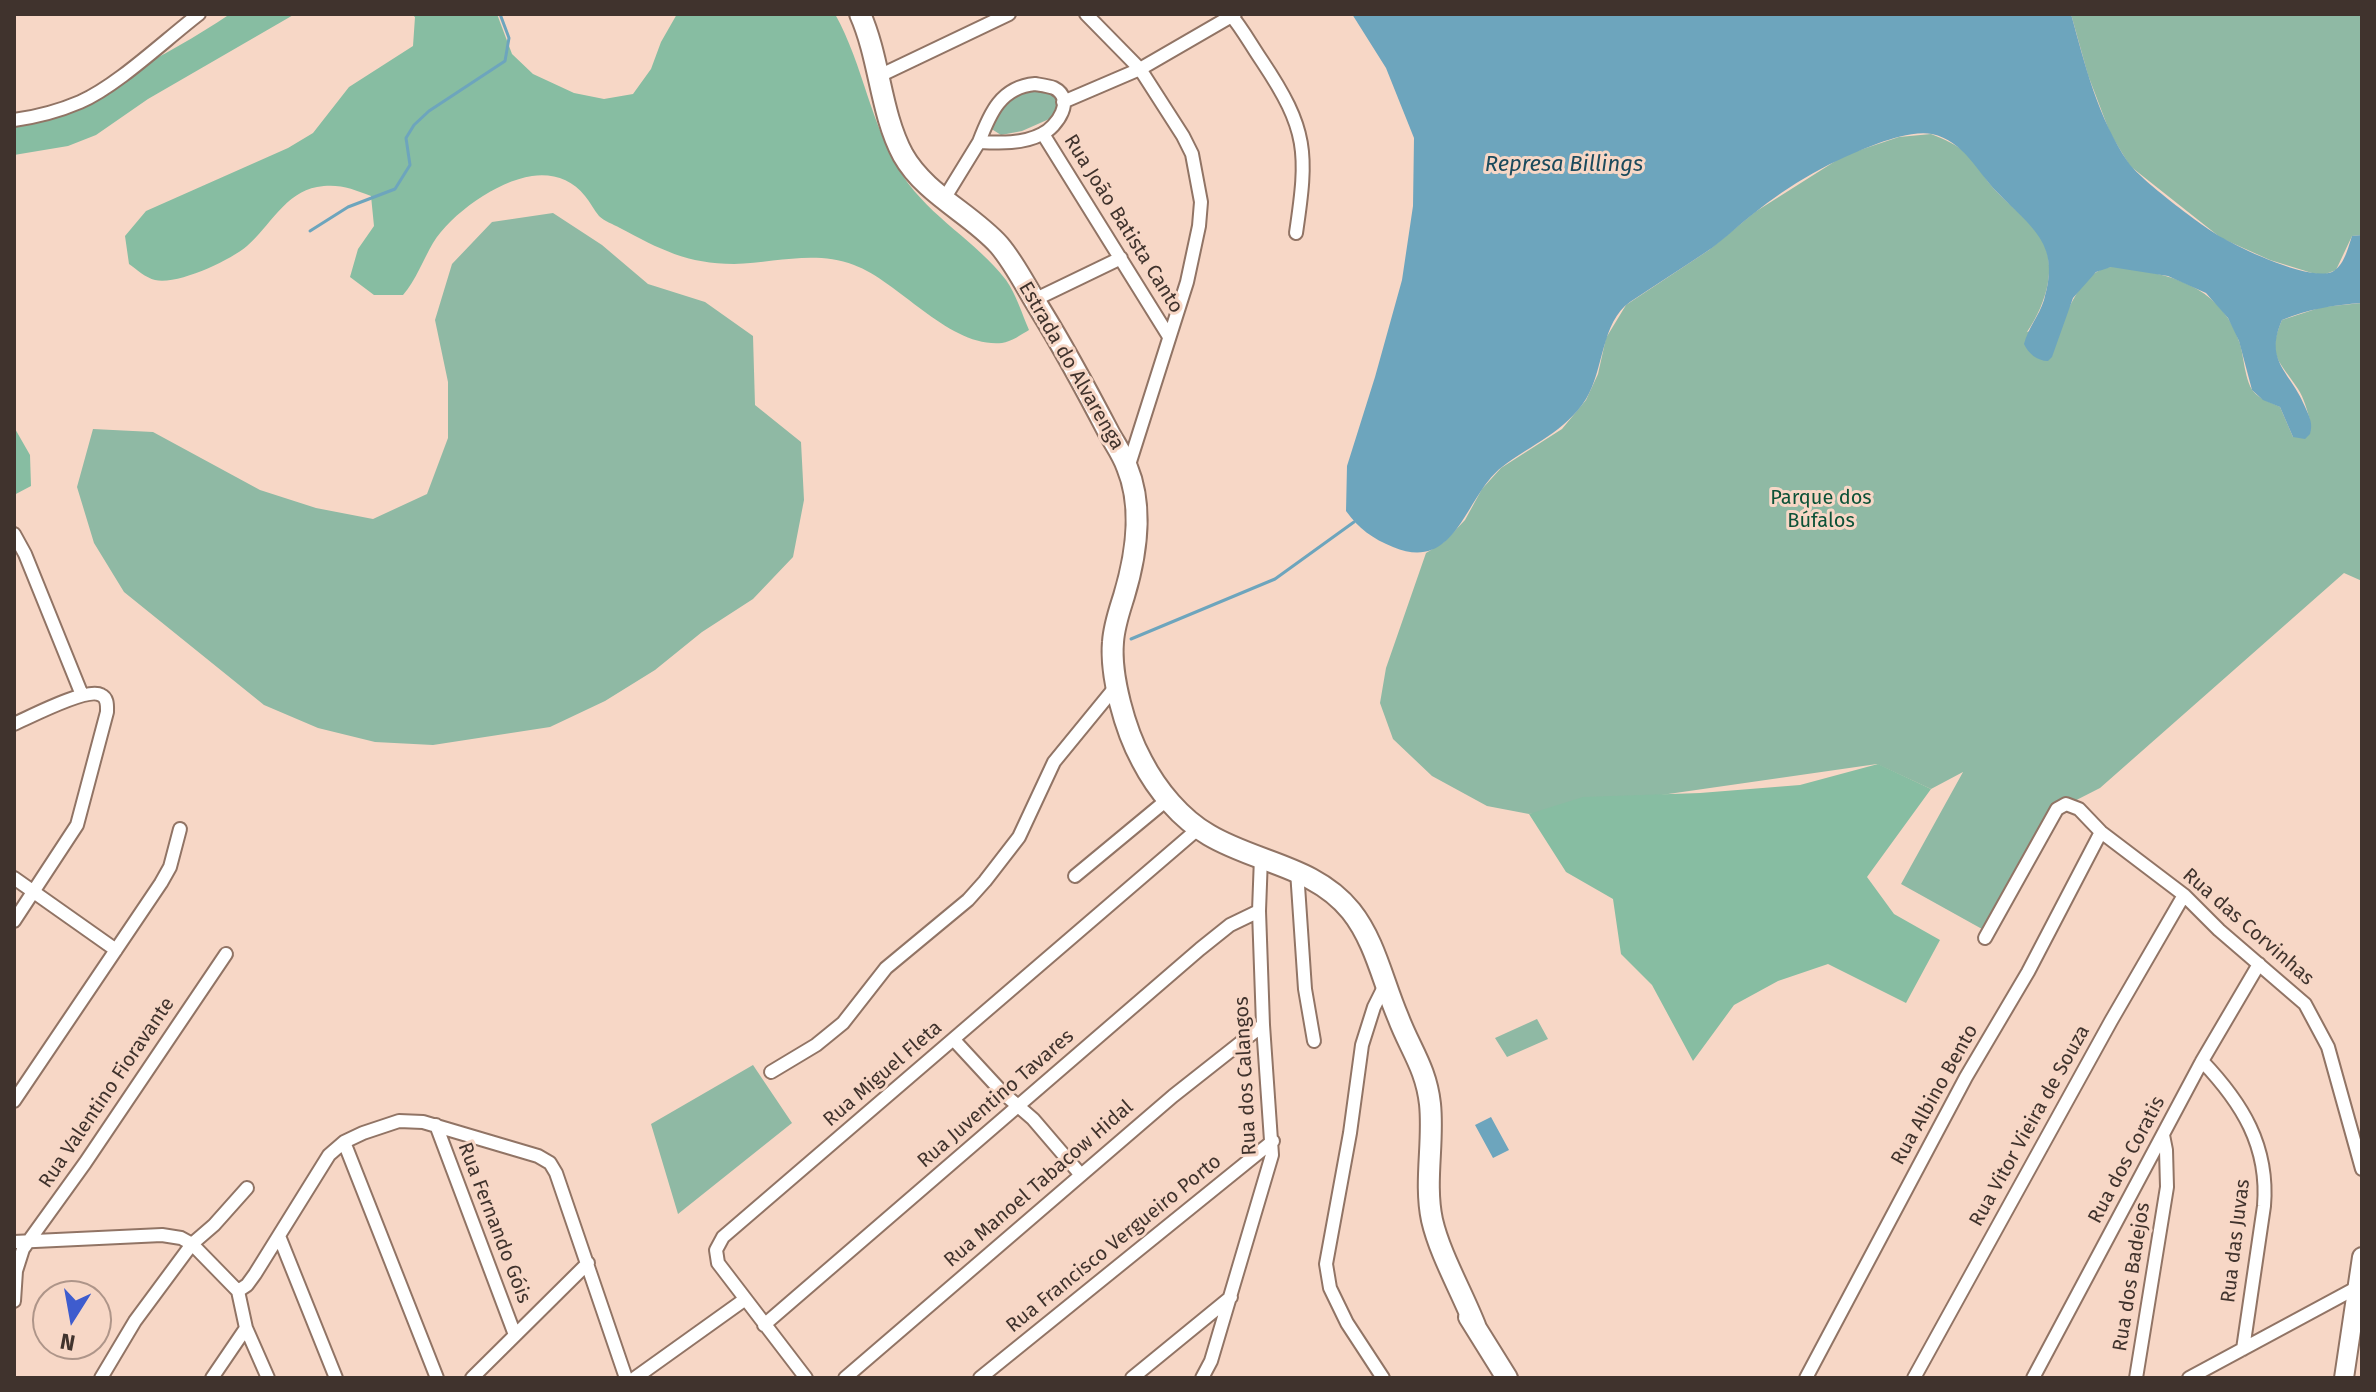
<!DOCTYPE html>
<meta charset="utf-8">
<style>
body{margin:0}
#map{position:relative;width:2376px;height:1392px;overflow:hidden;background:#f7d7c6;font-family:"Fira Sans",sans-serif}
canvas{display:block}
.frame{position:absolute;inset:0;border:16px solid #40332d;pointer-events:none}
.north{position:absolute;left:32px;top:1280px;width:80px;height:80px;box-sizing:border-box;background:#f7d7c6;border:2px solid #ae9589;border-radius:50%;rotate:191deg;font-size:22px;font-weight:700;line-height:32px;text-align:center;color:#40332d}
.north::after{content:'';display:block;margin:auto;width:28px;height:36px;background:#3e5cce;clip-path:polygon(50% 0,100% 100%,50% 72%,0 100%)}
</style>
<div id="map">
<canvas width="2376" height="1392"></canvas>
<div class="frame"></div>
<div class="north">N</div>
</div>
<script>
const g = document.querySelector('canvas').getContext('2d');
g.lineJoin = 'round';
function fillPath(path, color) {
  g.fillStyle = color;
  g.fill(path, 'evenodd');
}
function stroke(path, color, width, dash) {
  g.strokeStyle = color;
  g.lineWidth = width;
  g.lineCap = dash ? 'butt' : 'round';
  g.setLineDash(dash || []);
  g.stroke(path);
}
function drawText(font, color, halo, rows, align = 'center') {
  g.font = font + ' "Fira Sans",sans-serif';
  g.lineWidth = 6;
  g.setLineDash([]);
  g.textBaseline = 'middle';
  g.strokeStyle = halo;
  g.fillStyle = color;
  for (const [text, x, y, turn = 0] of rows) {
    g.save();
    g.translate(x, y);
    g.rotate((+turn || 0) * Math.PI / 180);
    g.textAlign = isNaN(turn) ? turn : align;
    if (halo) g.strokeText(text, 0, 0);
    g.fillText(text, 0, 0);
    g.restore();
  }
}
fillPath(new Path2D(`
 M2071,14H2362V235L2352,236L2336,270L2323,275L2312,273L2270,260L2221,238L2130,166L2110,133L2088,75Z
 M1040,90L1060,99L1056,116L1022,131L1001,135L990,128C1004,106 1013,92 1040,90Z
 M1931,134C1944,139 1958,145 1968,155C1978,166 1985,179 1995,190C2007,203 2023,215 2035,229C2061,259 2047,303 2027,332L2064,319C2072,300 2087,269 2111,267C2117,266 2124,268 2130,269C2179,275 2224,292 2240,344C2244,358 2245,380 2253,391C2260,400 2271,402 2280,407L2293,437L2310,420C2307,410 2304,398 2298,389C2280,361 2266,356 2282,320L2322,307L2362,303V581L2344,573L2100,788L2045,816L1982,929L1901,884L1963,772L1931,789L1877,764L1529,814L1487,806L1432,776L1393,739L1380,703L1386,668L1426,553L1444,542L1465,520L1482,489L1501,468L1562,429L1586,400L1598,374L1606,338L1626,305L1709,250L1755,212L1845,155L1899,137Z
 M553,213L602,245L648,284L705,302L753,336L755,405L801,442L804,500L793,557L753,599L702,632L655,670L605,701L550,727L433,745L375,742L318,728L264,705L124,592L94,543L77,487L93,429L153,432L260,490L316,508L373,519L427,494L448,438V382L435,320L452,264L492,222Z
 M1537,1019L1548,1039L1507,1057L1495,1038Z
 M753,1065L792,1123L678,1214L651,1124Z`), '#8fb9a4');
fillPath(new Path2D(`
 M230,14H295L148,99L96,135L68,146L14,155V123C90,92 162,60 230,14Z
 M411,14H497L512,54L533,74L574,93L604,99L633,94L651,69L661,42L677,14H835C864,66 870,125 903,176C931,218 976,241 1006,280C1016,294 1022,314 1029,330C1022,334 1011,342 1002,343C949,348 900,282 854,265C814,250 775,263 734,264C688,264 659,249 620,228C613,224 604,221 599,216C594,210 590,202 585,196C572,179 552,173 532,176C497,181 451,214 433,243C423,260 416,280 403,295H374L350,277L358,249L374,226L371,196C353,189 338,183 317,187C286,192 269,227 247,246C229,261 178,285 155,280C146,278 136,269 129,264L125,236L146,211L288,148L313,133L349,87L413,46L415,17Z
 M14,427L30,455L31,486L14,495Z
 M1878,764L1931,789L1867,877L1894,914L1940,940L1906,1003L1828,964L1778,981L1734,1005L1693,1061L1652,985L1621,954L1613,899L1566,872L1529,814L1583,797L1700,793L1800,785Z`), '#87bda2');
fillPath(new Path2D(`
 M1352,14H2071C2085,65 2098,118 2128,162C2138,178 2204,228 2223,238C2244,250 2309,281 2332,272C2344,266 2348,248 2352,236L2362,235V303C2334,305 2308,309 2282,320C2263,363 2292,372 2306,409C2310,418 2313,424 2310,434L2305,439L2293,437L2280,407L2263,400L2252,390L2239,341L2228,318L2206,293L2168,276L2111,267L2096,272L2073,298L2052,357L2048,361C2037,361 2028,353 2024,344C2028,328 2039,316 2044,300C2061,244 2033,229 1998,193C1977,172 1964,141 1932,134C1915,131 1894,138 1879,143C1834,159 1790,184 1753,214C1737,226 1723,241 1706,252C1681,269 1655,285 1630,302C1601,322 1604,370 1586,399C1565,432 1532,444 1502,467C1465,495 1457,574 1393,547C1373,539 1358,528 1346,511L1347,466L1375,377L1402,280L1413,206L1414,138L1386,68Z
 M1491,1117L1509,1150L1493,1158L1475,1125Z`), '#6da5bd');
stroke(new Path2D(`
 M310,231L348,207L395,189L410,165L406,138L414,125L429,111L505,61L509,38L500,14
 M1131,639L1275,579L1354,522`), '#6da5bd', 3);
const street = new Path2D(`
 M1086,14L1140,69L1183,136L1192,154L1201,202L1199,226L1187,282L1128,468
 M1230,14C1242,28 1251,45 1262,61C1308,130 1308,152 1296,233
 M879,76L1009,14
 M1035,84C1041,85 1049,86 1054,88C1076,99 1057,127 1042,134C1023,144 1000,143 979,142C990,113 1001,87 1035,84Z
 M1063,102L1140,69L1235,14
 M14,120C36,117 59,111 80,102C117,86 165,40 199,14
 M1043,134L1168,335
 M944,199L979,142
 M1034,300L1121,258
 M14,534L25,554L82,695
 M14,724C30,717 87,687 101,695C108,698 107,706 107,712L77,825L14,921
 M1297,871L1305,989L1314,1041
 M1075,876L1168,799
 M14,878L116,950
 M1985,938L2057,809L2066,804L2079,809L2101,832L2184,895L2219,930L2305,1004L2328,1047L2362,1169
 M954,1040L1003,1093L1033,1119L1081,1175
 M2202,1061C2242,1103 2269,1146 2264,1206L2243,1349
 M771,1072L816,1045L843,1023L886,968L968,900L985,881L1019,837L1054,762L1117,685
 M14,1101L161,883L170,867L180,829
 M436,1125L515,1335
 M344,1142L437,1378
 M279,1236L336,1378
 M14,1242L162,1235L181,1238L192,1244L233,1286L238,1291L246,1328L212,1378
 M238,1291L247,1285L255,1274L329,1155L344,1142L363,1133L399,1121L423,1122L538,1156L550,1163L556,1173L626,1378
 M14,1301L16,1271L23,1249L85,1163L226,954
 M764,1325L1200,949L1230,925L1259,911
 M246,1328L268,1378
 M101,1378L135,1321L192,1244L214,1225L247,1188
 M472,1378L588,1263
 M635,1378L744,1300
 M806,1378L718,1263L716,1250L723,1237L1199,828
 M845,1378L1173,1096L1263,1025
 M980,1378L1273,1141
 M1132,1378L1231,1297
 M1202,1378L1211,1361L1272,1155L1263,1025L1259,911L1261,857
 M1383,1378L1347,1323L1330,1288L1326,1264L1350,1133L1362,1045L1374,1007L1385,985
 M1806,1378L1966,1077L2028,972L2101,832
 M1914,1378L2111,1021L2184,895
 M2033,1378L2202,1061L2259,964
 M2136,1378L2167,1187L2166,1150L2163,1135
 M2189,1378L2356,1288`);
const secondary = new Path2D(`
 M2344,1378L2362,1257`);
const primary = new Path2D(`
 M860,14C880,59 880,112 903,155C925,194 970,213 999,245C1016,265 1027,289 1041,311C1065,350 1087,391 1109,433C1115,444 1123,455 1127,467C1144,508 1136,556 1124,596C1119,612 1114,626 1113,642C1110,676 1125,730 1142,761C1157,790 1181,819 1209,835C1256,863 1315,866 1351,911C1375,941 1383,982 1398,1017C1410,1049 1426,1068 1430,1104C1434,1142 1424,1182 1432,1220C1440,1255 1463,1294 1476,1328
 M1469,1317L1507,1378`);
stroke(street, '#917465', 16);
stroke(secondary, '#917465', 22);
stroke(primary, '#917465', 24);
stroke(street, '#fff', 12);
stroke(secondary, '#fff', 18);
stroke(primary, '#fff', 20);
drawText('20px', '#40332d', '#f7d7c6', [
 ["Rua João Batista Canto",1123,224,58],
 ["Estrada do Alvarenga",1071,366,60],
 ["Rua das Corvinhas",2248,927,41],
 ["Rua Miguel Fleta",883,1074,-41],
 ["Rua dos Calangos",1246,1076,-93],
 ["Rua Valentino Fioravante",107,1093,-56],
 ["Rua Albino Bento",1935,1095,-61],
 ["Rua Juventino Tavares",996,1099,-41],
 ["Rua Vitor Vieira de Souza",2030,1126,-61],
 ["Rua dos Coratis",2127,1160,-62],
 ["Rua Manoel Tabacow Hidal",1039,1184,-41],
 ["Rua Fernando Góis",494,1223,69],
 ["Rua das Juvas",2236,1241,-83],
 ["Rua Francisco Vergueiro Porto",1114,1244,-39],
 ["Rua dos Badejos",2132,1277,-81]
]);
drawText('20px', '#0b5137', '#f7d7c6', [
 ["Parque dos",1821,498],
 ["Búfalos",1821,521]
]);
drawText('italic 22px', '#1b4a5c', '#f7d7c6', [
 ["Represa Billings",1564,165]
]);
</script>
